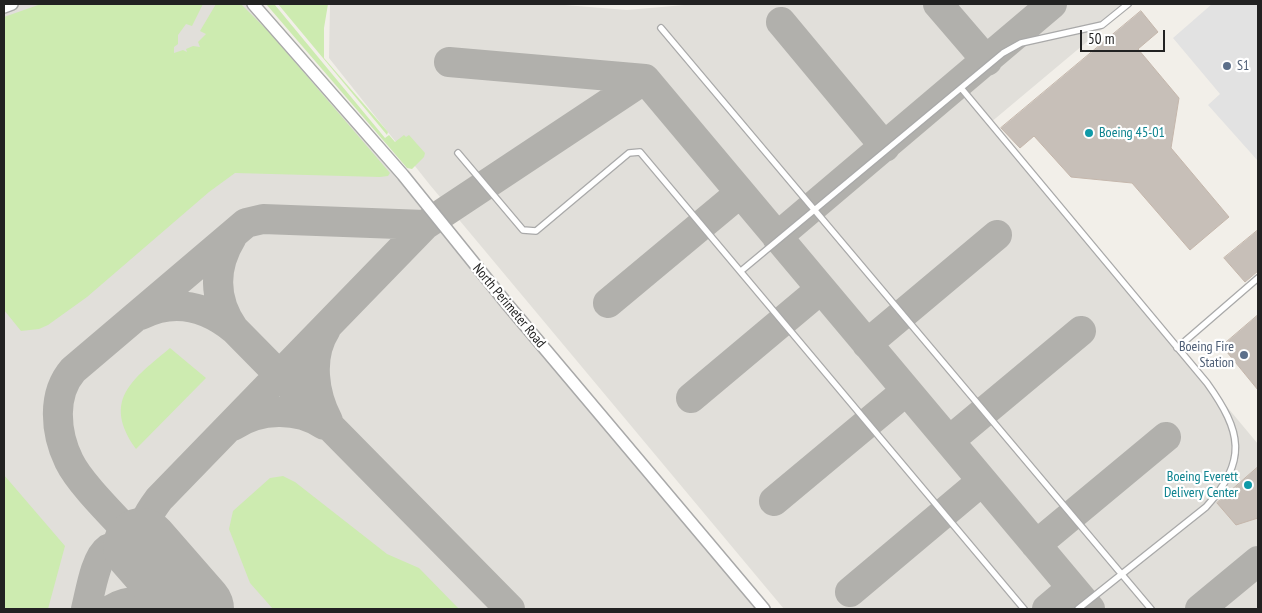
<!DOCTYPE html>
<style>
body{margin:0}
#map{position:relative;width:1262px;height:613px;overflow:hidden;background:#f2efe9;font-family:"PT Sans Narrow",sans-serif}
canvas{display:block}
.frame{position:absolute;inset:0;border:5px solid #222;pointer-events:none}
.scale{position:absolute;left:1080px;top:30px;width:85px;height:22px;box-sizing:border-box;border:2px solid #222;border-top:0;padding-left:6px;font-size:15px;line-height:18px;white-space:nowrap;color:#222;-webkit-text-stroke:4px #fff;paint-order:stroke}
</style>
<div id="map">
<canvas width="1262" height="613"></canvas>
<div class="frame"></div>
<div class="scale">50 m</div>
</div>
<script>
const g = document.querySelector('canvas').getContext('2d');
g.lineJoin = 'round';
function fillPath(path, color) {
  g.fillStyle = color;
  g.fill(path, 'evenodd');
}
function stroke(path, color, width, dash) {
  g.strokeStyle = color;
  g.lineWidth = width;
  g.lineCap = dash ? 'butt' : 'round';
  g.setLineDash(dash || []);
  g.stroke(path);
}
function drawText(font, color, halo, rows, align = 'center') {
  g.font = font + ' "PT Sans Narrow",sans-serif';
  g.lineWidth = 4.5;
  g.setLineDash([]);
  g.textBaseline = 'middle';
  g.strokeStyle = halo;
  g.fillStyle = color;
  for (const [text, x, y, turn = 0] of rows) {
    g.save();
    g.translate(x, y);
    g.rotate((+turn || 0) * Math.PI / 180);
    g.textAlign = isNaN(turn) ? turn : align;
    if (halo) g.strokeText(text, 0, 0);
    g.fillText(text, 0, 0);
    g.restore();
  }
}
fillPath(new Path2D(`
 M12,4H247L261,17L759,609H4V7Z
 M332,4H552L627,10L696,4H1132L990,123L1258,444V468L1217,503L1253,518H1258V609H784L430,185L329,58L330,5Z`), '#e1dfda');
fillPath(new Path2D(`
 M41,4H203L192,26L186,24L178,35V44L174,47V53L183,50L187,52L186,49L193,46L200,47L198,42L206,34L200,31L216,4H241L269,32L390,173L388,176L380,177L235,173L209,192L87,297L48,325L39,329L21,331L4,310V17Z
 M266,4L275,5L385,138L389,135L395,142L404,135L406,137L409,135L425,153L424,157L412,169L407,168Z
 M278,4H328L324,28V58L388,132L387,135Z
 M170,348L206,378L136,449C101,400 133,379 170,348Z
 M4,475L65,546L48,609H4Z
 M283,476L295,482L387,554L419,568L459,609H273L250,583L229,529L233,511L270,478Z`), '#cdebb0');
fillPath(new Path2D(`
 M1212,4H1258V161L1208,105L1220,94L1173,38Z`), '#e2e2e2');
stroke(new Path2D(`
 M938,4L987,61
 M781,22L885,147
 M449,62L645,79
 M232,237C213,268 213,299 234,329
 M777,237L1052,4
 M608,303L740,193
 M141,315C174,298 207,307 234,329L510,609
 M326,329C308,357 314,394 328,421
 M867,344L997,235
 M691,398L821,289
 M233,426C259,408 298,407 324,425
 M949,441L1081,331
 M774,501L906,391
 M1036,545L1166,437
 M141,546C143,523 145,518 159,499L425,225L645,79L1090,609
 M141,546C122,524 81,486 69,461C55,432 52,394 73,370L246,223L263,219L425,225
 M850,592L982,481
 M86,609C90,594 95,558 108,549C112,547 118,545 123,543L132,547L141,546
 M112,609C132,597 154,602 175,609
 M1047,609L1072,588
 M1200,609L1258,561`), '#b1b0ac', 30);
stroke(new Path2D(`
 M141,546L196,609`), '#b1b0ac', 76);
const building = new Path2D(`
 M1141,11L1158,32L1138,49L1179,98L1171,148L1229,217L1190,250L1132,183L1071,177L1034,136L1020,148L1001,128Z
 M1258,230V271L1245,282L1224,258Z
 M1258,315V390L1222,346Z
 M1258,467V518L1236,525L1217,503Z`);
fillPath(building, '#c7bfb8');
stroke(building, '#c4b6ab', 1);
const service = new Path2D(`
 M661,28L1151,609
 M961,88L1207,383C1242,432 1248,460 1206,507L1078,609
 M458,153L523,230L536,231L629,153L640,152L1024,609
 M741,271L1003,53L1021,43L1102,25L1128,4
 M1177,348L1258,278`);
const minor = new Path2D(`
 M253,4L403,175L507,304L764,609
 M4,7L12,4`);
stroke(service, '#a9a9a9', 8);
stroke(minor, '#a9a9a9', 14);
stroke(service, '#fff', 5.5);
stroke(minor, '#fff', 11);
for (const [x, y, r, color] of [
 [1227,66,5,"#5c6f8a"],
 [1089,133,5,"#0f9aa8"],
 [1244,355,5,"#5c6f8a"],
 [1248,485,5,"#0f9aa8"]
]) {
  const dot = new Path2D();
  dot.arc(x, y, r, 0, 2 * Math.PI);
  g.fillStyle = color;
  g.fill(dot);
  stroke(dot, '#fff', 2);
}
drawText('14px', '#4e5e75', '#fff', [
 ["S1",1237,66],
 ["Boeing Fire",1234,347,"right"],
 ["Station",1234,363,"right"]
], 'left');
drawText('14px', '#0d838f', '#fff', [
 ["Boeing 45-01",1099,133],
 ["Boeing Everett",1238,477,"right"],
 ["Delivery Center",1238,493,"right"]
], 'left');
drawText('14px', '#222', '#fff', [
 ["North Perimeter Road",509,306,50]
]);
</script>
